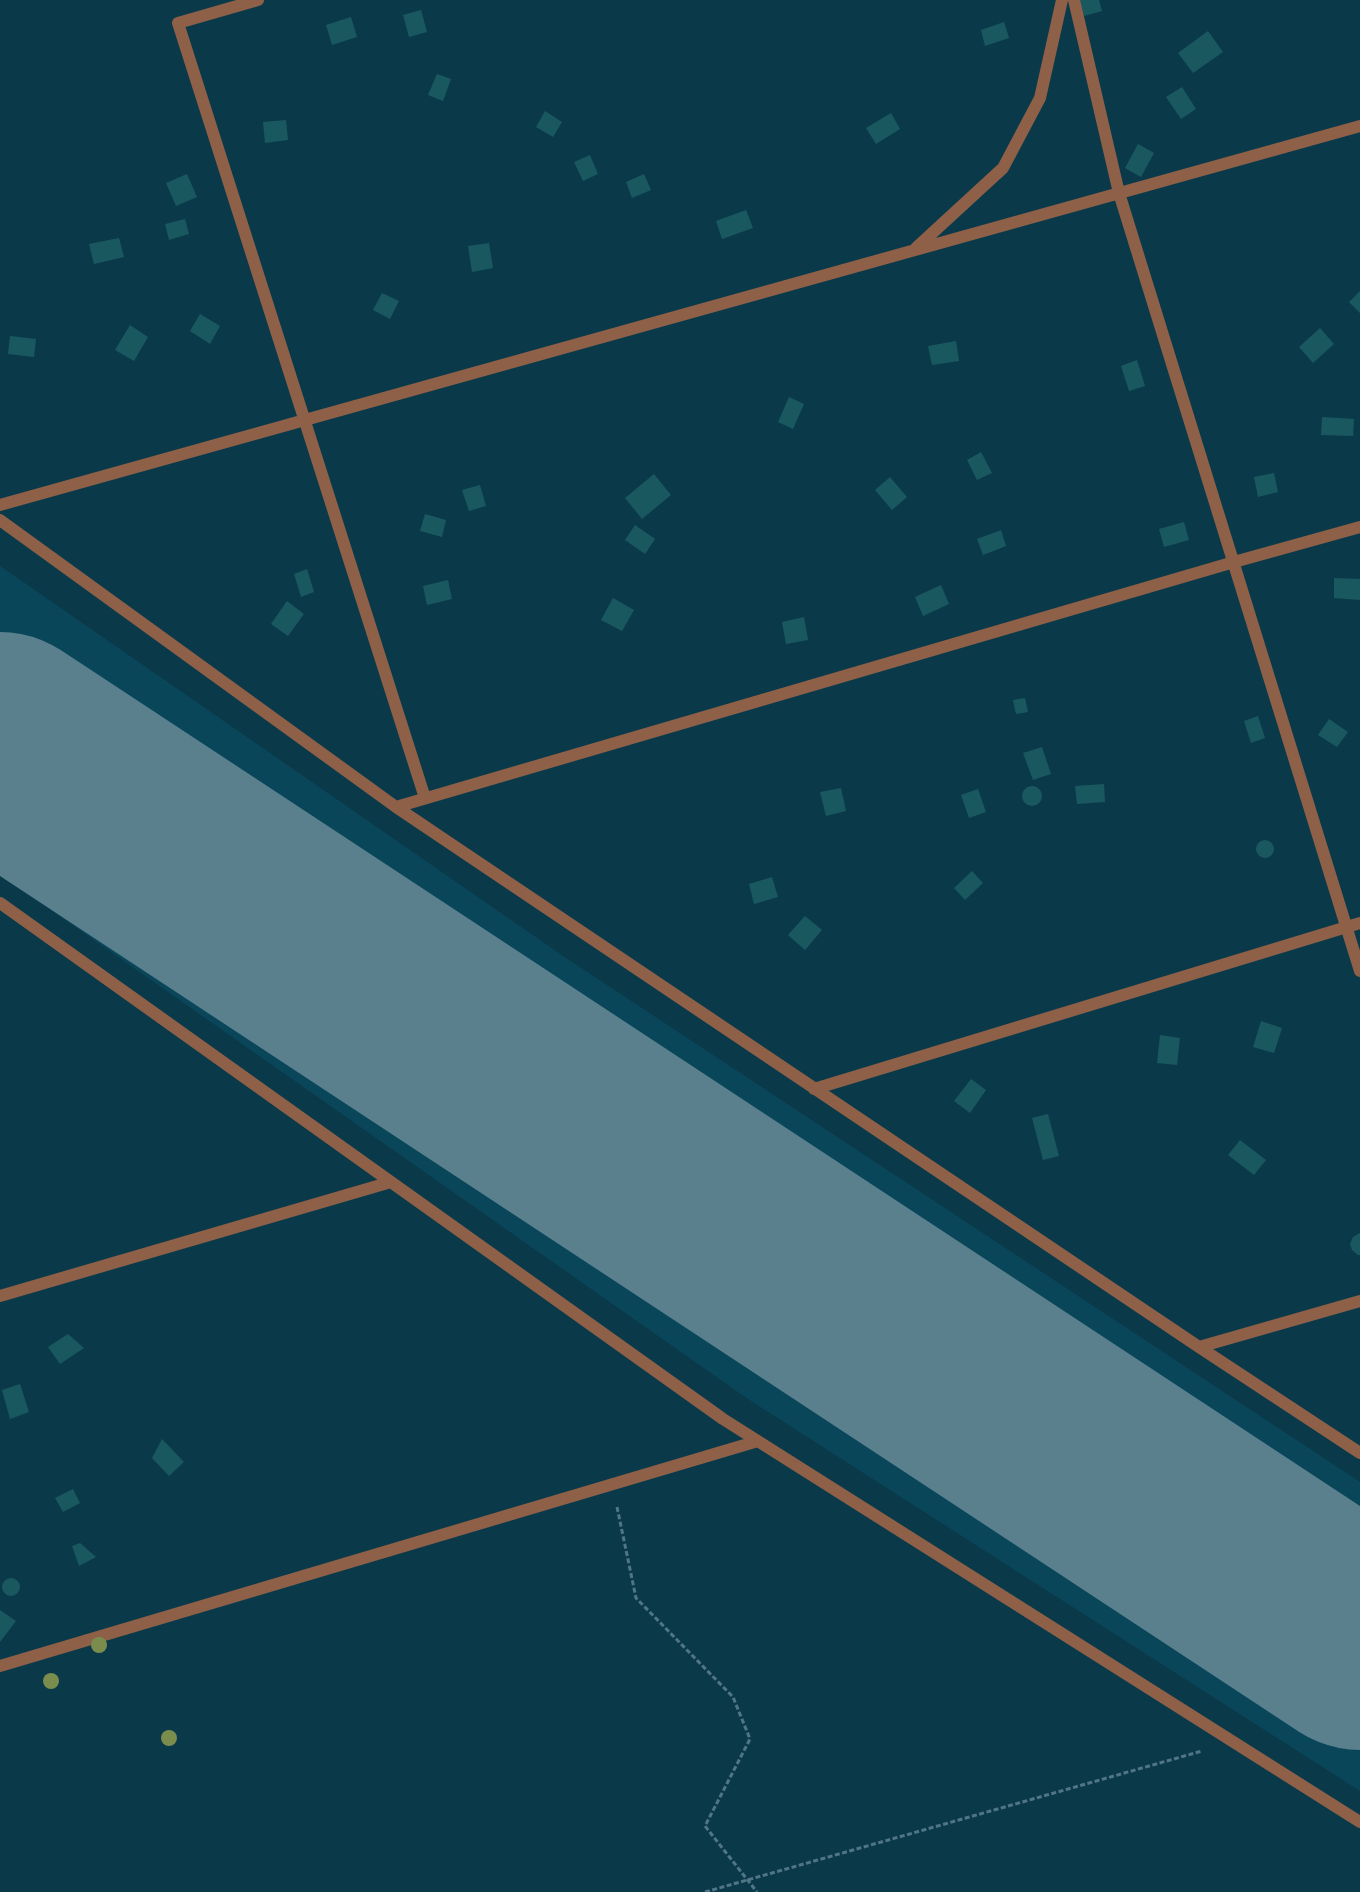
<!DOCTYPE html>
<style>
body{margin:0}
canvas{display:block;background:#0a394a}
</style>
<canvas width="1360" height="1892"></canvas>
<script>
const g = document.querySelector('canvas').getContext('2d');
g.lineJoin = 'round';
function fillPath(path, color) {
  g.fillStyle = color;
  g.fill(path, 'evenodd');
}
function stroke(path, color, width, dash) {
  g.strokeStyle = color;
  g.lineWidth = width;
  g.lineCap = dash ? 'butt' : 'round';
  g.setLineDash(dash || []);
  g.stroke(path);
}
fillPath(new Path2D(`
 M0,566L563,956L1360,1482V1791L748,1399L0,874Z`), '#0a465a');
stroke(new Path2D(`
 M0,743L1360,1639`), '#5a808e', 222);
fillPath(new Path2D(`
 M1080,0H1099L1102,11L1084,16Z
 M421,10L427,32L409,37L403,15Z
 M351,17L357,37L332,45L326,25Z
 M1004,22L1009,38L985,46L981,30Z
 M1208,31L1223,52L1193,73L1178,53Z
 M437,74L451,79L443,101L428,95Z
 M1182,87L1196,109L1181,119L1166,97Z
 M545,111L562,122L553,137L536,127Z
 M891,113L900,129L876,144L866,128Z
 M286,120L288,140L265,143L263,122Z
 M1138,144L1154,153L1141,177L1125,168Z
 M590,155L598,174L583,181L574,162Z
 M187,174L197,197L176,206L166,183Z
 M644,174L651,190L632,198L626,182Z
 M746,210L753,228L722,239L716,221Z
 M185,219L189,234L169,240L165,224Z
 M119,238L124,257L94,264L89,244Z
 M489,243L493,268L472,272L468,246Z
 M1360,291V313L1349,302Z
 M382,293L399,301L390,319L373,310Z
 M200,314L220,326L210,344L190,331Z
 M130,325L148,337L134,361L115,350Z
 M1320,328L1334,344L1313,363L1299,347Z
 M10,336L36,339L34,357L8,354Z
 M956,341L959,361L932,365L928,346Z
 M1137,360L1145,386L1129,391L1121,366Z
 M789,397L804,404L793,429L778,422Z
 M1322,417L1354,419L1353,436L1321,435Z
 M981,452L992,473L977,480L967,460Z
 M1274,473L1278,492L1258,497L1254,477Z
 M654,474L671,495L642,519L625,498Z
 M890,477L907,497L892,510L875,490Z
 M480,485L486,506L469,511L462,490Z
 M425,514L446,520L442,537L420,531Z
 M1184,522L1189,540L1164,547L1159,529Z
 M635,525L655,539L645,554L625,540Z
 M1001,530L1006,546L983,555L977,539Z
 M307,569L314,592L301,597L294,574Z
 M1334,578L1360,579V600L1334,598Z
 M448,580L452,599L427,605L423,586Z
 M941,585L949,604L923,616L915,597Z
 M613,598L634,610L622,631L601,620Z
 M287,601L304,614L288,636L271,624Z
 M804,617L808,640L786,644L782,622Z
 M1025,698L1028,712L1016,714L1013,700Z
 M1258,716L1265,738L1251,743L1244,721Z
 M1329,719L1348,732L1337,747L1318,735Z
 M1042,747L1051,774L1033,780L1023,753Z
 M1104,784L1105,802L1077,804L1075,786Z
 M1022 796a10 10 0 1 1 20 0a10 10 0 1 1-20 0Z
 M841,788L846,811L826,816L820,792Z
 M978,789L986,812L969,818L961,795Z
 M1256 849a9 9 0 1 1 18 0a9 9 0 1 1-18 0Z
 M972,871L983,883L965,900L954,888Z
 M772,877L778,897L754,904L749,884Z
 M805,916L822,930L805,950L788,935Z
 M1261,1021L1282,1028L1274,1053L1253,1047Z
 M1160,1035L1180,1038L1177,1065L1157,1063Z
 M971,1079L986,1090L970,1113L954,1101Z
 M1048,1114L1059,1156L1043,1160L1032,1118Z
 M1240,1140L1266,1160L1254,1175L1228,1155Z
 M1360,1233V1255H1358L1352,1250L1350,1244L1353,1237Z
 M68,1334L84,1348L60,1364L48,1347Z
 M20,1384L29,1412L10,1419L2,1390Z
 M162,1439L184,1462L169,1476L152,1458Z
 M73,1489L80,1503L63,1512L55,1498Z
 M80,1543L96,1557L79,1566L72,1546Z
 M2 1587a9 9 0 1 1 18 0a9 9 0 1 1-18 0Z
 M0,1610L16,1621L0,1642Z`), '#1a5860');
stroke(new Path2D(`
 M617,1507L636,1598L733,1697L750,1739L705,1826L757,1892
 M705,1892L1202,1751`), '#507685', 3, [5, 2.5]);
stroke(new Path2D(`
 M258,0L178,23L425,798
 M1074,0L1119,193L1360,971
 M916,248L1003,168L1040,98L1062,0
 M0,505L1360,126
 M0,520L396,807L1199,1347L1360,1453
 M396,807L1234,562L1360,527
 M0,903L723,1419L1360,1822
 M814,1089L1360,923
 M0,1296L391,1182
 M1199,1347L1360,1301
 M0,1666L758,1441`), '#8f6048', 12);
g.fillStyle = '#7b8d4d';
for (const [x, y] of [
 [99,1645],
 [51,1681],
 [169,1738]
]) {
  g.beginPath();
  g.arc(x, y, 8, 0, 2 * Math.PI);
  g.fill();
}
</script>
